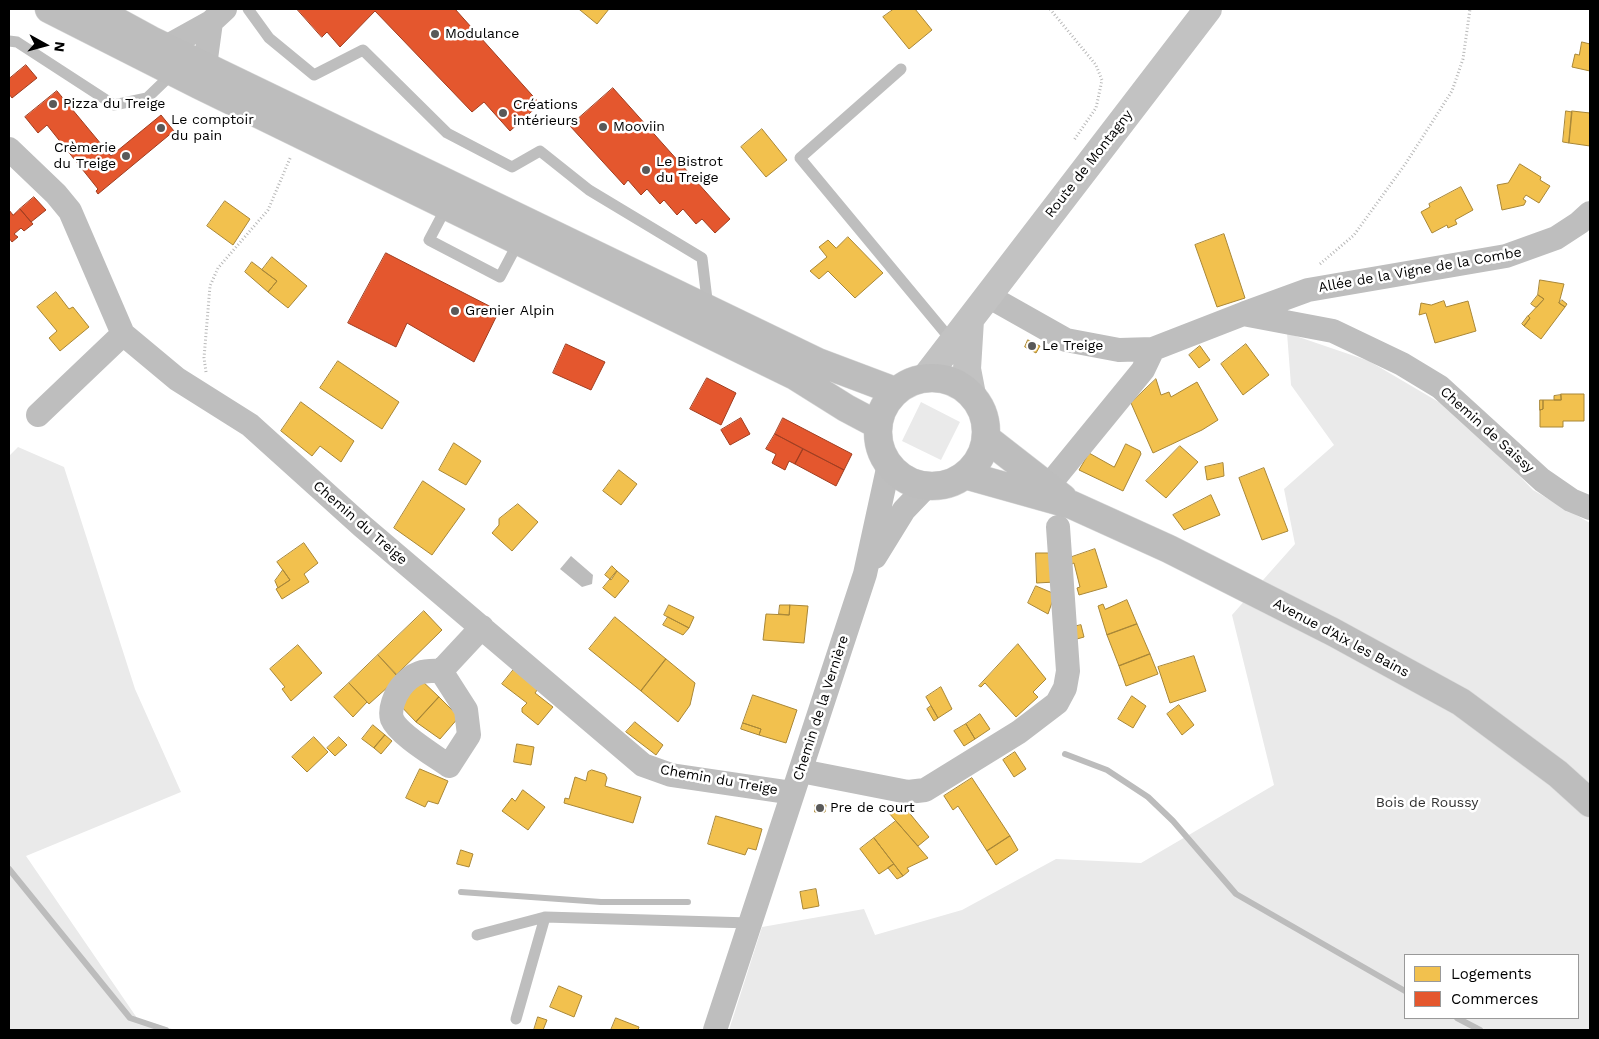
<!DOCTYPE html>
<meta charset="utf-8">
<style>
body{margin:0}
#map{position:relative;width:1599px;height:1039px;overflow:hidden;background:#fff;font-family:"Work Sans",sans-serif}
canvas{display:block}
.frame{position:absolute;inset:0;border:10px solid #000;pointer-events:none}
.legend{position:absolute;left:1404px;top:954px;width:175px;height:65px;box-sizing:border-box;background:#fff;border:1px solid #999;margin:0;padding:6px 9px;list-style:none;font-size:15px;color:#000}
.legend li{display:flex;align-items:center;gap:10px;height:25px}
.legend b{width:25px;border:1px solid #999}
.north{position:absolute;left:20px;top:20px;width:50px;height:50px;-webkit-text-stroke:4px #fff;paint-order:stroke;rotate:97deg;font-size:14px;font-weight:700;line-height:20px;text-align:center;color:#000}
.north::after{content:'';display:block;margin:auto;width:18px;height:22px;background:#000;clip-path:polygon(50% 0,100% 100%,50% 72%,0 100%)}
</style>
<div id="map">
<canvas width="1599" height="1039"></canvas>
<div class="frame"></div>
<ul class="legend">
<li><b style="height:14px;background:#f2c14e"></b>Logements</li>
<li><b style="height:14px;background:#e4572e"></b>Commerces</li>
</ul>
<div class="north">N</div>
</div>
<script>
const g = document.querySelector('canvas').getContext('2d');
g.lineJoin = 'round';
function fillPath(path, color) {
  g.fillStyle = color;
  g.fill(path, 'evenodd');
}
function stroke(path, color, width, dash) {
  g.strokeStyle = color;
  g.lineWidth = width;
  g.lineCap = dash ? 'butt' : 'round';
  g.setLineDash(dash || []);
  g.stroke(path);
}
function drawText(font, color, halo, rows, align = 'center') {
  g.font = font + ' "Work Sans",sans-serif';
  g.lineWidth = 5;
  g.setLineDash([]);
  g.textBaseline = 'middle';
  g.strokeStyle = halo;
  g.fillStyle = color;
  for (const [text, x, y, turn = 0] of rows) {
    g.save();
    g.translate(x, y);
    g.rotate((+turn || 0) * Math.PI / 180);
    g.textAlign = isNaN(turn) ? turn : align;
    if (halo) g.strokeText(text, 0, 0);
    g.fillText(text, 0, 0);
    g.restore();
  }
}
fillPath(new Path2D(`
 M1287,333L1369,361L1459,414L1533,490L1590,523V1030H729L762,927L864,909L875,935L962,910L1056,859L1141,863L1274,785L1232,615L1295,544L1284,489L1334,445L1291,385ZM1405,955H1578V1018H1405Z
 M921,402L960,422L941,460L902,441Z
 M18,447L64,467L135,689L181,792L26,856L137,1018L175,1030H9V456Z`), '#eaeaea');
fillPath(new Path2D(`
 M571,556L593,575L592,584L582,587L560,569Z`), '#bcbcbc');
const homes = new Path2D(`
 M581,9H609L597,24L580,10Z
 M894,9H915L932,30L909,49L883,17Z
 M1582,42L1590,44V71L1572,67L1575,54L1579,55Z
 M1566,111L1572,112L1569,143L1563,142Z
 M1572,111L1590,113V146L1569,143Z
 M762,129L787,160L766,177L741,147Z
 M1520,164L1541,177L1540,180L1550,186L1539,203L1526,195L1523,199L1526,201L1524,205L1502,210L1497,185L1508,183Z
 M1461,187L1473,210L1455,220L1457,224L1448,228L1447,225L1432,233L1421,212L1430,207L1429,204Z
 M225,201L250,219L233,245L207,226Z
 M1224,234L1245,298L1217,307L1195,245Z
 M848,237L883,273L855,298L828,271L819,279L810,271L827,257L819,247L828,240L836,248Z
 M272,257L307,286L288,308L268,292L277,281L262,270Z
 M252,262L277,281L268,292L245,272Z
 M1540,280L1564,284L1559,303L1565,307L1541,339L1524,326L1530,318L1528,316L1544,299L1538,295Z
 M56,292L69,309L73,307L89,327L60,351L49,338L57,331L37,307Z
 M1538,295L1544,299L1537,307H1535L1531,304Z
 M1562,300L1567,304L1565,307L1559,303Z
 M1444,301L1446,307L1468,301L1476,331L1435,343L1426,313L1419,315L1421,303L1431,305Z
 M1528,316L1530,318L1524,326L1522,324Z
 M1028,340L1040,346L1036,353L1025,347Z
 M1246,344L1269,375L1243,395L1221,364Z
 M1200,346L1210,360L1199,368L1189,355Z
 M338,361L399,402L382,429L320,388Z
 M1156,379L1161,395L1169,392L1171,397L1197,382L1218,420L1202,430L1153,453L1131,403Z
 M1561,394H1584V421H1563V427H1540V410L1543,409V400H1561Z
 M1561,395V400H1554V396Z
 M1540,400H1543V409L1540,410Z
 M301,402L354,441L341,462L320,446L312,456L281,431Z
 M454,443L481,461L466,485L439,470Z
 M1126,444L1140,451L1141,454L1123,491L1079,470L1089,453L1114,467Z
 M1180,446L1198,462L1166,498L1146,481Z
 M1223,463L1224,476L1207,480L1205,467Z
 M1264,468L1288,531L1262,540L1239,478Z
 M619,470L637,484L621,505L603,491Z
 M423,481L465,509L432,555L394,528Z
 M1211,495L1220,515L1184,530L1173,515Z
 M518,504L538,522L512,551L492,533L499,525V519Z
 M304,543L318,563L304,574L309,582L282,599L276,589L290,580L277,562Z
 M1095,549L1107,587L1079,595L1077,588L1080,587L1074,563L1070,565L1069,558Z
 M1036,553H1053L1055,582L1037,583Z
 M612,566L617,571L611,580L605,575Z
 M283,570L290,580L278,588L275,581Z
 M617,571L629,581L615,598L603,588Z
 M1036,586L1055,594L1048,614L1028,603Z
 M1127,600L1137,624L1107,635L1098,606L1103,604L1105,609Z
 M669,605L694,617L689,628L664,615Z
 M780,605H790L789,615L779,614Z
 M790,605L808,606L804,643L763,640L766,614L789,615Z
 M424,611L442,630L396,675L378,655Z
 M615,617L666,659L641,691L589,649Z
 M668,617L689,628L683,635L663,625Z
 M1137,624L1150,654L1119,666L1107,635Z
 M1081,625L1084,637L1077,639L1073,627Z
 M1018,644L1046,679L1033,692L1038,697L1016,717L985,683L981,687L979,686Z
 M298,645L322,673L291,701L282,689L285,687L270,669Z
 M1150,654L1158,674L1126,686L1119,666Z
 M378,655L399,677L369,704L349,683Z
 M1194,656L1206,691L1170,703L1158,667Z
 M666,659L695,683L690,705L678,722L641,691Z
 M519,663L543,682L535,693L553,707L538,725L522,712V708L527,703L502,684Z
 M418,677L439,697L416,722L396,701Z
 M349,683L367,702L353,717L334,697Z
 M941,687L952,709L938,718L926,697Z
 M753,695L797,710L786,743L759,735L761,729L743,723Z
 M1132,696L1146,706L1133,728L1118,719Z
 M439,697L459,717L440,739L416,722Z
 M1179,705L1194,725L1182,735L1167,714Z
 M931,706L938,718L934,721L927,709Z
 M980,714L990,729L975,739L966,724Z
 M635,722L663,745L656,755L626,732Z
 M743,723L761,729L759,735L741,729Z
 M966,724L975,739L964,746L954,731Z
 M373,725L385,735L374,748L362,739Z
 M385,735L392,741L381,754L374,748Z
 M314,737L328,752L307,772L292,757Z
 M339,737L347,745L335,756L327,748Z
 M517,744L534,747L531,765L514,762Z
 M1015,752L1026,769L1014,777L1003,760Z
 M420,769L448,781L438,804L428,801L425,807L406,798Z
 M592,770L605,774L607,778L605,786L641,797L633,823L564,803L565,798L569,799L575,777L586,781L588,772Z
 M972,778L1010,836L987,851L958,806L953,810L944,796Z
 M523,790L545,807L528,830L502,811L512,798L515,801Z
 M897,804H902L929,837L918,846L888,812Z
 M815,805H826L825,812H815Z
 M716,816L762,829L756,850L748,848L745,855L708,844Z
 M896,821L928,858L907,868L909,871L903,876L874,838Z
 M1010,836L1018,850L996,865L987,851Z
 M874,838L894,864L879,874L860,849Z
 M461,850L473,854L469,867L457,864Z
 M894,864L903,876L897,879L888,868Z
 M816,889L819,906L803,909L800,892Z
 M559,986L582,996L574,1017L550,1007Z
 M538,1017L547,1020L543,1030H534Z
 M616,1018L639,1027L638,1030H611Z`);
fillPath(homes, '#f2c14e');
stroke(homes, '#a98737', 1);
const shops = new Path2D(`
 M297,9H455L540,104L510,131L484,102L472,112L375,11L340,47L327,32L322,37Z
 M26,65L37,78L12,98L9,94V79Z
 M613,88L730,219L715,233L702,219L696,224L683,209L677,215L664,200L660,204L647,189L641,195L628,180L624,185L570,126Z
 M57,91L111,156L161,115L174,131L98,194L96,191L98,189L47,125L38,133L25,117Z
 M34,197L46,210L31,222L20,209Z
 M20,209L33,224L24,231L21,228L14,234L18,237L12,242L9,238V210L13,215Z
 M386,253L499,311L474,362L407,323L396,347L348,323Z
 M566,344L605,362L591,390L553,373Z
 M707,378L736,393L721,425L690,409Z
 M741,418L750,434L730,445L721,430Z
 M783,418L852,454L844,470L775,434Z
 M775,434L803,449L795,464L789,461L785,470L772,463L776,454L766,449Z
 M803,449L844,470L836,486L795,464Z`);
fillPath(shops, '#e4572e');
stroke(shops, '#a03d20', 1);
stroke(new Path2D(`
 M1065,754L1107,770L1148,797L1173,821L1236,894L1405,991
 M9,869L130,1018L166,1030
 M461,892L601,902H688
 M1457,1018L1480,1030`), '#bcbcbc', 6);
const primary = new Path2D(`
 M49,9L199,85L795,376L846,408L878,425
 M94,9L151,40L818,362L895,391
 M878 432a54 54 0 1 1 108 0a54 54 0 1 1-108 0Z
 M986,438L1063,498
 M965,475L1072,505L1169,549L1333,632L1461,702L1558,774L1590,803`);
stroke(primary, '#dbdbdb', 29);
stroke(new Path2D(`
 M1050,9L1096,65L1102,80L1096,108L1074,140
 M1320,264L1354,235L1406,163L1452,91L1463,59L1470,9
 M206,372L204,358L210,286L218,268L268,210L291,156`), '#b8b8b8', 3, [1, 2.5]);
stroke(new Path2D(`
 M248,9L269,38L314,75L363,50L447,133L512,167L540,151L589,190L702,258L708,308
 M9,41L17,42L114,105L147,98L173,73
 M901,69L800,158L952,341
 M447,206L429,240L500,277L519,241
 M477,935L545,917
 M516,1019L545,917L750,923`), '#bebebe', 11);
stroke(new Path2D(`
 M166,47L211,22L225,9
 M205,66L211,22
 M9,149L56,194L70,211L123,334L177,379L250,425L362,526L643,765L671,775L793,793
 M988,296L1066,340L1119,350L1153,349L1243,314L1333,331L1402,364L1440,387L1542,480L1571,500L1590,508
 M1245,313L1308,290L1506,256L1556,238L1579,223L1590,213
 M38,415L123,334
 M1049,485L1143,370L1153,349
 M875,557L904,510L927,486
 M441,671L466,710L469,735L449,766C435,756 398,734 392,719C389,709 395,695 401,687C413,672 424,670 441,671L482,627
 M801,771L908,792L925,790L1019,732L1057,703L1065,688L1068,671L1058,527
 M715,1030L865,574L889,464`), '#bebebe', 24);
stroke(new Path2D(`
 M970,320L967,369L972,395
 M925,378L1208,9`), '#c2c2c2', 28);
stroke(primary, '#bdbdbd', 28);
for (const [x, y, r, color] of [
 [435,34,5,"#595959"],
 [53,104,5,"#595959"],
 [503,113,5,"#595959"],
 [603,127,5,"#595959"],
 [161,128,5,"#595959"],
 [126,156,5,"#595959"],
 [646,170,5,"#595959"],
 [455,311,5,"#595959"],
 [1032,346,5,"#595959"],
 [820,808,5,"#595959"]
]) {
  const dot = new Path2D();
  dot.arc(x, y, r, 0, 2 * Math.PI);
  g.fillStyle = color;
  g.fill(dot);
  stroke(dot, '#fff', 2);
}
drawText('14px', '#000', '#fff', [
 ["Modulance",445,34],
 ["Pizza du Treige",63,104],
 ["Créations",513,105],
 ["intérieurs",513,121],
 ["Le comptoir",171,120],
 ["du pain",171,136],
 ["Mooviin",613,127],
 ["Crèmerie",116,148,"right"],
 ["du Treige",116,164,"right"],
 ["Le Bistrot",656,162],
 ["du Treige",656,178],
 ["Grenier Alpin",465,311],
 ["Le Treige",1042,346],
 ["Pre de court",830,808]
], 'left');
drawText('14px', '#000', '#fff', [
 ["Route de Montagny",1089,164,-52],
 ["Allée de la Vigne de la Combe",1420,270,-10],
 ["Chemin de Saissy",1487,430,42],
 ["Chemin du Treige",360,523,41],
 ["Avenue d'Aix les Bains",1341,638,28],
 ["Chemin de la Vernière",821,708,-72],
 ["Chemin du Treige",719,780,10]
]);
drawText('14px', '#303030', '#fff', [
 ["Bois de Roussy",1427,803]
]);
</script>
